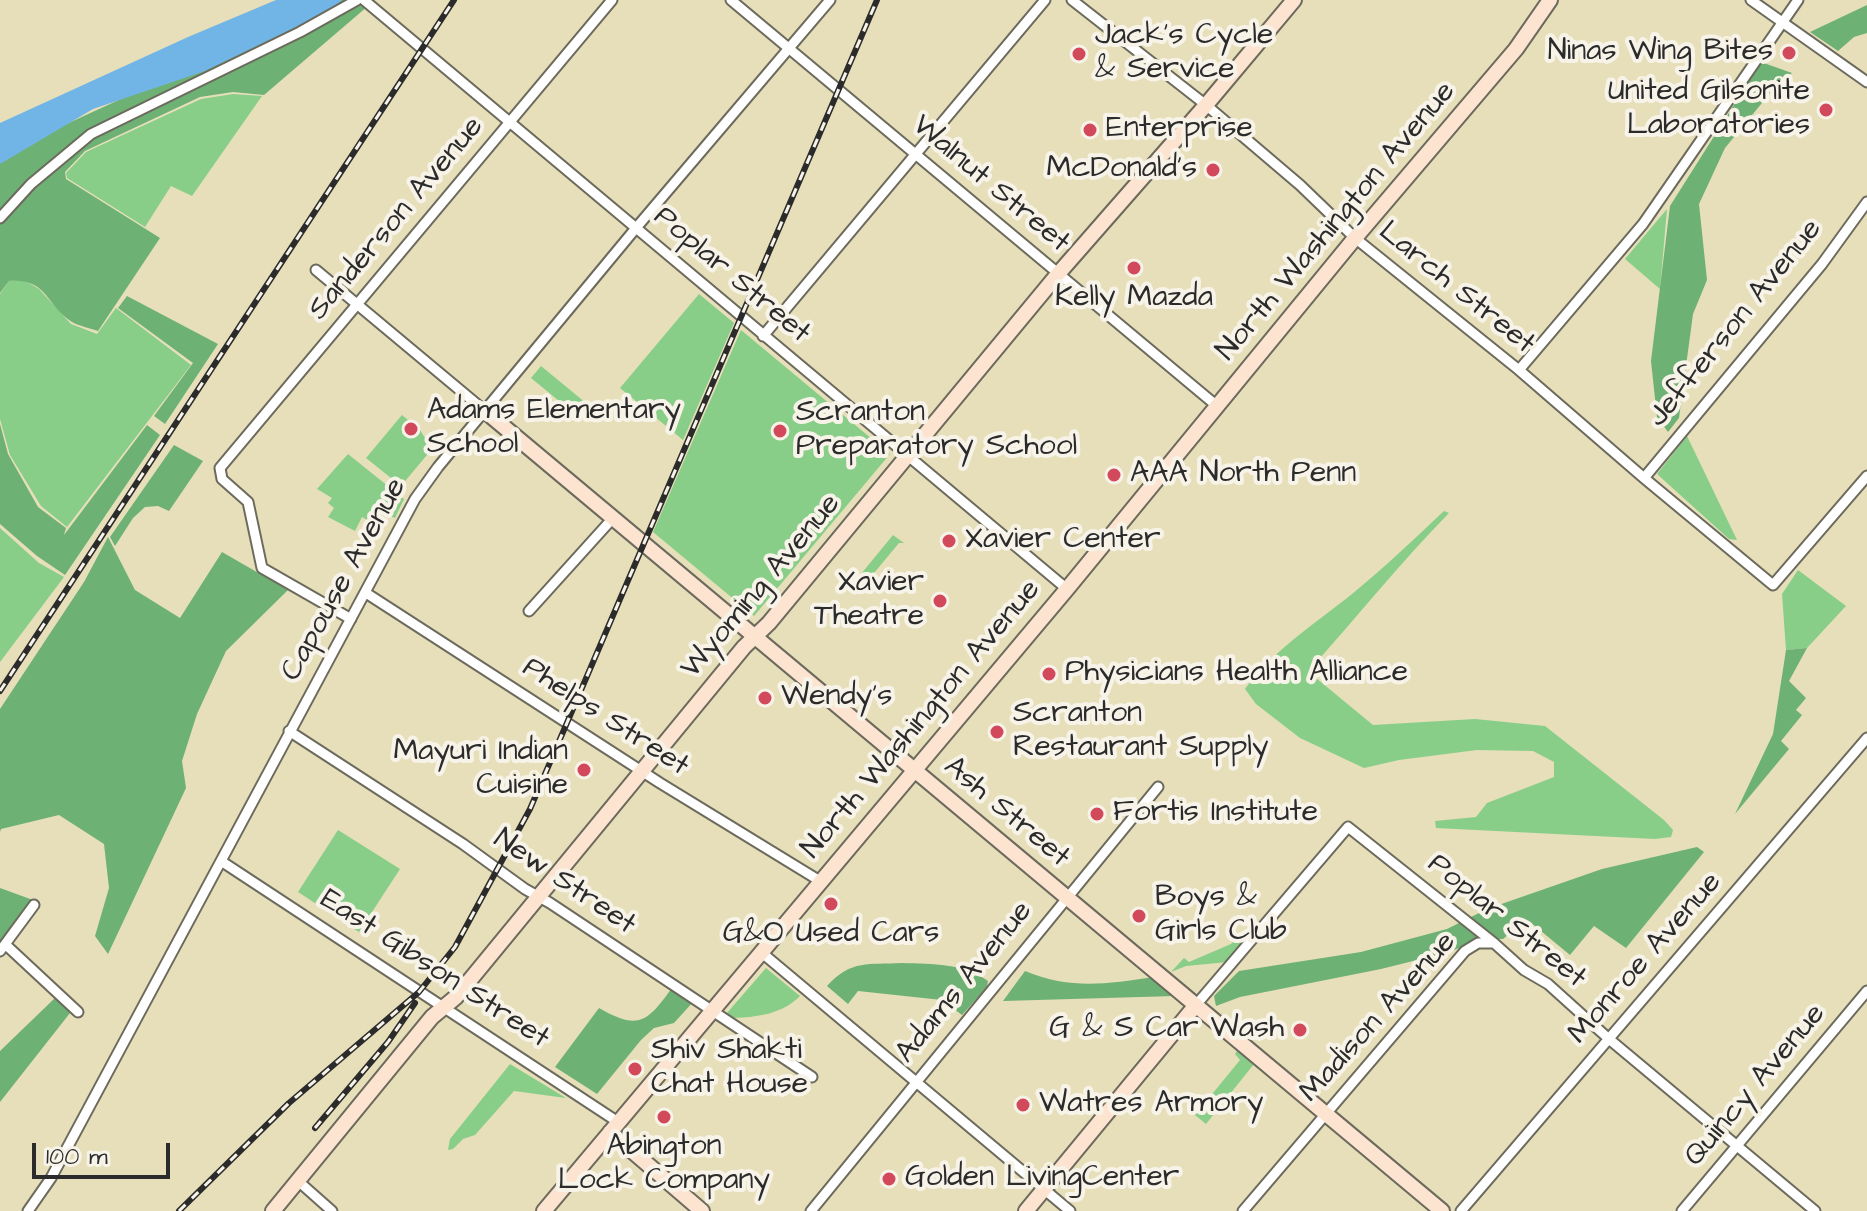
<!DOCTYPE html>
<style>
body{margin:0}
#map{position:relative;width:1867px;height:1211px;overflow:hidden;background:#e6dfba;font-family:"Architects Daughter",sans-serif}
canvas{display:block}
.scale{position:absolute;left:32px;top:1143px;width:138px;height:36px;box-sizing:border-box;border:4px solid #2b2b2b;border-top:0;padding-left:10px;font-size:24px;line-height:28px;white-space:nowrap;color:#2b2b2b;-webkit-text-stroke:6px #f7f3e8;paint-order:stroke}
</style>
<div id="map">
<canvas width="1867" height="1211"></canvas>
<div class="scale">100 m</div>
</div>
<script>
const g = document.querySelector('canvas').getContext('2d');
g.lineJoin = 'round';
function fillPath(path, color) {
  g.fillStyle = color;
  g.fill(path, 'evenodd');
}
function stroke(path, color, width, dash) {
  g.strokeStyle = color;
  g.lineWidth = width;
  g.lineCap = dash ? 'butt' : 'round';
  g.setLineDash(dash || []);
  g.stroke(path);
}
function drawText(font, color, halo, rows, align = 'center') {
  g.font = font + ' "Architects Daughter",sans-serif';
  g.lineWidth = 8;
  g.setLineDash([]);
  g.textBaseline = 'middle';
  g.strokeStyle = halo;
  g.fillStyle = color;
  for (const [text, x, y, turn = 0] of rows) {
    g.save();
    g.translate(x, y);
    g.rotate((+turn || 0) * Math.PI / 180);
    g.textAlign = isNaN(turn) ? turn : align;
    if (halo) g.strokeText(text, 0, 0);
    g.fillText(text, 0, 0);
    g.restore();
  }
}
fillPath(new Path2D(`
 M233,94L262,96L192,196L171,186L145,227L67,178L66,173L86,152L201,99Z
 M1667,209L1660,289L1625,259Z
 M24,280L39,289L71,324L97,334L116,308L191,365L67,527L41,506L10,455L0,419V294L9,281Z
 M699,294L734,323L683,440L620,388Z
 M741,330L890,454L754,616L653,532Z
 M541,366L592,408L581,419L531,378Z
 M402,415L420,430L432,449L401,486L366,458Z
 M1687,436L1737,540L1729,539L1657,474Z
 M348,454L404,499L395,518L381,513L376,525L362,517L355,531L328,517L334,508L328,503L332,498L317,489Z
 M1444,511L1449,513C1400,563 1358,616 1311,668L1316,678L1373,725L1475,719L1545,726L1664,820L1673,830L1671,837L1655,839L1436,828L1435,821L1476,817L1487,803L1554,777V762L1533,751L1477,750L1399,760L1364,768L1300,738L1256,704L1245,689C1272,651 1316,623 1352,594C1384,568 1414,539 1444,511Z
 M0,528L39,563L64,577L0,662Z
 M893,535L904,543H899L869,579L861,574Z
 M1798,570L1846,606L1807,648L1786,650L1782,594Z
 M338,830L400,869L359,932L298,892Z
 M1237,937L1244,942L1228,962L1186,966L1171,972L1184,958L1189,962L1231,944Z
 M766,968L800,996C782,1014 758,1017 733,1018L727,1013Z
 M1237,1051L1254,1064L1206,1124L1195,1115L1240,1060L1235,1054Z
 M510,1064L566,1098L514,1091L475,1135L463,1139L453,1149L448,1150L450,1139Z`), '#88ce88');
fillPath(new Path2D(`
 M324,0H375L264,95L233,92L200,97L85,151L65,172L66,179L160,238L98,331C90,328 79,326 72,322C45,305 48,278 9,281L0,293V159L49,132L232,48Z
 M1867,5V33L1854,37L1838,51L1810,32Z
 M1761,62L1792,73L1771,92L1725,148L1699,204L1707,280L1693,314L1679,418L1668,432L1657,417L1651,361L1670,206Z
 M127,296L218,344L165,424L154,416L193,363L118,308Z
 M0,424L8,454L38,507L66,528L64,535L147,425L160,435L65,575L37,556L0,524Z
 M174,445L203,461L169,511L158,506L145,507L133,518L115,546L110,537Z
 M108,537L135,590L180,618L222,552L288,590L226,651L197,714L182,761L186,788L108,954L95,936L109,888L104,844L59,815L1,829L0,832V709L84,582Z
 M1807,648L1789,681L1806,698L1796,710L1802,715L1781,741L1789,749L1735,814L1773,734L1786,650Z
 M1697,847L1704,852L1626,948L1594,926L1570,955L1530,922L1514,930L1503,939H1482L1449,952L1381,969L1240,997L1216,1006L1214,996L1239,971L1361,952L1447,929L1487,909L1602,869Z
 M0,888L33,900L0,943Z
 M902,963C934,964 962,963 988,981L987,987L962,1015L942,1000L858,991L848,1004L827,986C852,959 868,965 902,963Z
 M1025,971C1071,990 1106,984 1154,977L1175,996L1003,1001Z
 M672,988L693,1002L674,1023L654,1028L641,1040L597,1094L555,1067L599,1008C639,1031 647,1022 672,988Z
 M56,997L70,1013L0,1102V1051Z`), '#6eb174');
fillPath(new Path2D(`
 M276,0H342L329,11L205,71L93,109L0,164V123L188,37Z`), '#71b5e6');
const street = new Path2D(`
 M364,0L1067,589
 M731,0L1217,406
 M1072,0L1206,105L1300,185L1355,238L1519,370L1644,478L1773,585L1867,476
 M1751,0L1867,82
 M0,218L31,184L91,134L300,32L357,0
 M316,270L485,411
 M763,336L1045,0
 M1519,370L1643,224L1798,0
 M1644,478L1822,264L1867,202
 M366,593L660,783L820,881
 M529,611L613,518
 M351,619L262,568L248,502L222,479L220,468L612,0
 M289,731L463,844L525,889L550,903L812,1077
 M221,861L618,1122
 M6,945L78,1012
 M0,951L34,905
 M761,952L1070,1211
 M1196,1005L1348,827L1494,943L1524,970L1548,984L1609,1039L1815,1211
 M297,1180L332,1211
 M28,1211L51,1178L415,499L438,467L636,228L830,0
 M811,1211L1158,787
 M1243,1211L1465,951L1478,943H1494
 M1461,1211L1867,738
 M1682,1211L1867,991`);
const secondary = new Path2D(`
 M485,411L1442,1211
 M610,1132L702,1211
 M273,1211L432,1017L456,997L744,647L769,623L1058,274L1206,105L1294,0
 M544,1211L1067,589L1355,238L1516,49L1550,0
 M1026,1211L1196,1005`);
stroke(street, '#6c6a5d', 13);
stroke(secondary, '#6c6a5d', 18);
stroke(street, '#fff', 9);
stroke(secondary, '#fde4d1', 14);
const rail = new Path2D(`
 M0,691L454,0
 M315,1128L388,1042L415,1003
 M179,1211L289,1103L419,992L455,947L530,809L877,0`);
stroke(rail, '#2b2b2b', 6);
stroke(rail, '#f7f3e8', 3, [9]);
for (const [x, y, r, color] of [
 [1789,53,8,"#d1495b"],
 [1079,54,8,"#d1495b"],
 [1826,110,8,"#d1495b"],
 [1090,130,8,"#d1495b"],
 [1213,170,8,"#d1495b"],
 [1134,268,8,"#d1495b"],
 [411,429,8,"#d1495b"],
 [780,431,8,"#d1495b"],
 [1114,475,8,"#d1495b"],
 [949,541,8,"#d1495b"],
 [940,601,8,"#d1495b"],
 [1049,674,8,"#d1495b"],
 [765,698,8,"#d1495b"],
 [997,732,8,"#d1495b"],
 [584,770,8,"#d1495b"],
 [1097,814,8,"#d1495b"],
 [831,904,8,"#d1495b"],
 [1139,916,8,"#d1495b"],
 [1300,1030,8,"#d1495b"],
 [635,1069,8,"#d1495b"],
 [1023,1105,8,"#d1495b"],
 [664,1117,8,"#d1495b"],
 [889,1179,8,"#d1495b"]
]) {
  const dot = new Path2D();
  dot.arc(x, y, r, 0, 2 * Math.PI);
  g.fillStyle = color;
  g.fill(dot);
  stroke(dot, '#f7f3e8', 3);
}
drawText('30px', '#2b2b2b', '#f7f3e8', [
 ["Jack's Cycle",1095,37],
 ["& Service",1095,71],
 ["Ninas Wing Bites",1773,53,"right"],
 ["United Gilsonite",1810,93,"right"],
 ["Laboratories",1810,127,"right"],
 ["Enterprise",1106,130],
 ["McDonald's",1197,170,"right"],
 ["Kelly Mazda",1134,299,"center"],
 ["Adams Elementary",427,412],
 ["School",427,446],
 ["Scranton",796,414],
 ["Preparatory School",796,448],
 ["AAA North Penn",1130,475],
 ["Xavier Center",965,541],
 ["Xavier",924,584,"right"],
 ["Theatre",924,618,"right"],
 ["Physicians Health Alliance",1065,674],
 ["Wendy's",781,698],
 ["Scranton",1013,715],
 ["Restaurant Supply",1013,749],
 ["Mayuri Indian",568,753,"right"],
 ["Cuisine",568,787,"right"],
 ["Fortis Institute",1113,814],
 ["Boys &",1155,899],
 ["Girls Club",1155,933],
 ["G&O Used Cars",831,935,"center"],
 ["G & S Car Wash",1284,1030,"right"],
 ["Shiv Shakti",651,1052],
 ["Chat House",651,1086],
 ["Watres Armory",1039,1105],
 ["Abington",664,1148,"center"],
 ["Lock Company",664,1182,"center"],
 ["Golden LivingCenter",905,1179]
], 'left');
drawText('30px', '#2b2b2b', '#f7f3e8', [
 ["Walnut Street",990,185,40],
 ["Sanderson Avenue",397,219,-50],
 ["North Washington Avenue",1337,222,-50],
 ["Poplar Street",731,276,40],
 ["Larch Street",1456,289,39],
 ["Jefferson Avenue",1736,324,-51],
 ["Capouse Avenue",345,580,-61],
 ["Wyoming Avenue",762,587,-50],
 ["Phelps Street",605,718,33],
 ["North Washington Avenue",922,720,-50],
 ["Ash Street",1006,813,40],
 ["New Street",564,883,34],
 ["Poplar Street",1506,922,39],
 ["Monroe Avenue",1646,959,-49],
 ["East Gibson Street",434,970,33],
 ["Adams Avenue",965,983,-51],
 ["Madison Avenue",1379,1018,-48],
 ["Quincy Avenue",1756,1086,-50]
]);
</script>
